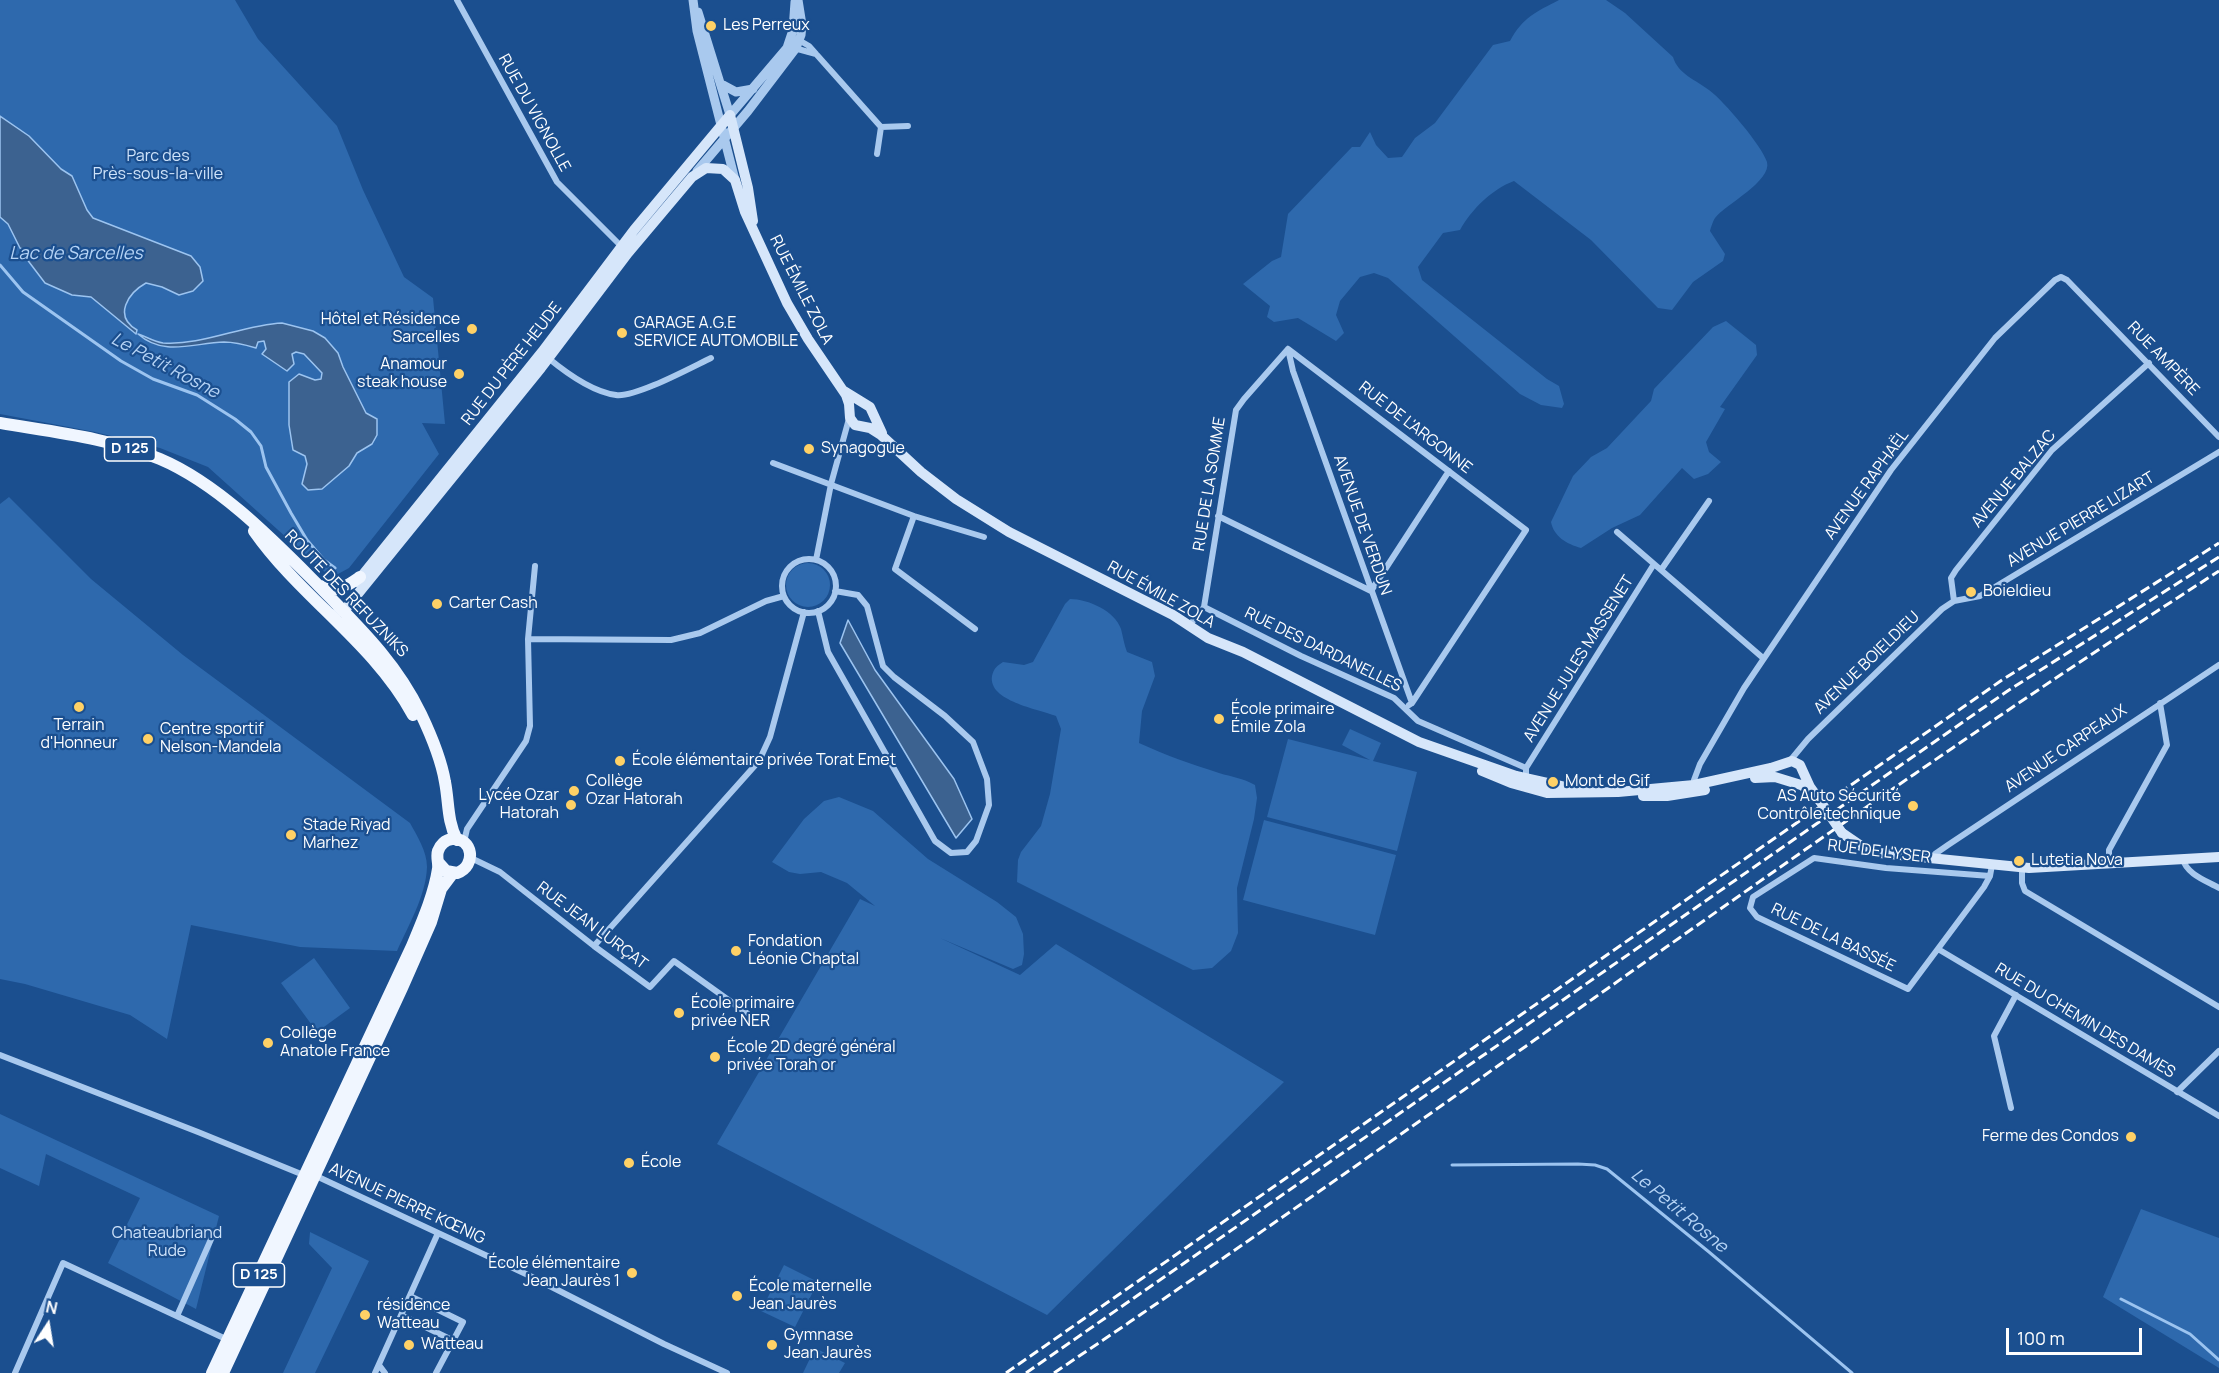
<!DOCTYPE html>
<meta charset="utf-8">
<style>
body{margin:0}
#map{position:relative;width:2219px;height:1373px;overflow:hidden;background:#1b4f8f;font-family:Manrope,sans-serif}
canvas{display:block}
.north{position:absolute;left:18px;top:1295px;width:60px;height:60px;-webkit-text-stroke:4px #1b4f8f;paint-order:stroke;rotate:12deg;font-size:16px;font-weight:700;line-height:24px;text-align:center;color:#fff}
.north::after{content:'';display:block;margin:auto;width:21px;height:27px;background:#fff;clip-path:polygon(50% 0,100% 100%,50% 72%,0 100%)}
.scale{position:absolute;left:2006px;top:1328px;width:136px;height:27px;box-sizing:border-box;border:3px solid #fff;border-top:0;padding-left:8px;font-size:18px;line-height:21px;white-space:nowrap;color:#fff;-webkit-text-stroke:4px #1b4f8f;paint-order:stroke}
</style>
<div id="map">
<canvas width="2219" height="1373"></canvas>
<div class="north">N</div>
<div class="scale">100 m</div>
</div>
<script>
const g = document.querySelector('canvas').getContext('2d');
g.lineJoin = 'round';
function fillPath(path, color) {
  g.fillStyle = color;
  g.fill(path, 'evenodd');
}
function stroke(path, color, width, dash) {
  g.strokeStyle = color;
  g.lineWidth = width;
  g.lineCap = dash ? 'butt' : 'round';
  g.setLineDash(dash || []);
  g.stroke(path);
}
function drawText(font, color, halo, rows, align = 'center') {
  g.font = font + ' Manrope,sans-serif';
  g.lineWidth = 4.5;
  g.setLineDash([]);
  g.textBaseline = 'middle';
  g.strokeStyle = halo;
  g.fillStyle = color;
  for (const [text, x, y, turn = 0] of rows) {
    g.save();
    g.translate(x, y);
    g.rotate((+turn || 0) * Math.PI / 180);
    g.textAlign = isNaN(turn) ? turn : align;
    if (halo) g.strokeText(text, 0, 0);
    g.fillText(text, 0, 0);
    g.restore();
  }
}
fillPath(new Path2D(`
 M0,0H235L258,39L337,126L363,190L404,277L433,298L445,424L422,423L439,454L349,568L338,574H327L208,467L160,448L95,432L0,414Z
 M1559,0H1606L1625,13L1673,57C1678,74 1696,80 1709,90C1724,101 1762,146 1767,162C1772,181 1726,204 1715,218C1713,221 1711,227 1710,231L1725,254L1723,261L1693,282L1672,310L1658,308L1591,240L1514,181C1492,189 1471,210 1460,230L1443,233L1418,267L1422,280L1547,379L1559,386L1564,404L1562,408L1541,405L1520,394L1388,278L1374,273L1360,277L1340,301L1336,315L1344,333L1336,341L1298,318L1274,322L1267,317L1270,306L1243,284L1272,261L1281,257L1288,214L1352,147H1360L1370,132L1376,145L1388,158L1402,157L1415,138L1435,123L1493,45L1510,41C1523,17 1536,12 1559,0Z
 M1726,321L1756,345L1757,355L1720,407L1725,409L1706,442L1709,452L1721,462L1708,474L1694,479L1682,468L1640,515L1612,528L1581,548C1567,544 1554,537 1551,522L1573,476L1591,457L1607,448L1651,401L1654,389L1713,327Z
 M9,497L91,579L183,655L410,823C417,836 427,851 427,867C426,896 408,926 397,951L300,947L191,925L167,1039L130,1015L25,984L0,979V504Z
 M786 585a22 22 0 1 1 44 0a22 22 0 1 1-44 0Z
 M1070,599C1088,599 1115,611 1121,629C1123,637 1124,644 1127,652L1152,662L1155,676L1142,711L1139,743C1165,755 1191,764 1219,773C1232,777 1243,778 1255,785L1257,798L1254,819L1237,888L1238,933L1231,951L1212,968L1193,970L1017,882L1018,860L1021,852L1041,826L1050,794L1061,729L1056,716C1038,709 988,701 992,676C994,668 997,666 1003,662L1024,665L1033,662L1065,604Z
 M1350,729L1381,743L1373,761L1417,772L1397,851L1267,817L1288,739L1370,760L1342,745Z
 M839,797L873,811L928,859L997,902L1016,917L1023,934L1024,954L1022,965L1013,969L940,938L1020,975L1056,944L1284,1082L1047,1315L717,1144L860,899L875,906L847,883L821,872L800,874L789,872L772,862L804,819L824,801Z
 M1264,820L1396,855L1375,935L1243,900Z
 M314,958L350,1008L317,1032L281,983Z
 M0,1114L219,1216L196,1309L108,1263L140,1198L46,1154L39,1186L0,1168Z
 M2141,1209L2219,1238V1368L2103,1297Z
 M310,1232L369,1261L315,1373H283L332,1268L309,1244Z
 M784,1265L818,1282L795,1327L761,1311Z
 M815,1348L845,1363L839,1373H803Z`), '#2e69ad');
const water = new Path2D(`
 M0,116L29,136L61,169L72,176L87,210L93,218L191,256L200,267L203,281L193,291L179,295L162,287L146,283C128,293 113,316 137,330L136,334L91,297L72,295L45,283L26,258L24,250L20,248L8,224L0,217Z
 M282,323L313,331L325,338L338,353L343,367L366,413L377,419V435L372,444L357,453L349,466L322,489L308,490L302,484L307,464L305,456L293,450L289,425V382L299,374L315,380L321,379L322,373L304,354L296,352L292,354L294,364L287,371L262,354L266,349L264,341L258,342L256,348C246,345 235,342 224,342C193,343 164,357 138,334C145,336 154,342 163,343C201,346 243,325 282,323Z
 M848,620L875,670L954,779L972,819L956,838L840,643Z`);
fillPath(water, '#3c6290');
stroke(water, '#9cc4f0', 1.5);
stroke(new Path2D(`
 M0,265L23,292L121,361L153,379L197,395L235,419L251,432L261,446L266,467L291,513L307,540L324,560L335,568
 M1452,1165L1578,1164L1595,1165L1607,1169L1709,1252L1852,1373
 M2121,1299L2190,1334L2219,1360`), '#9cc4f0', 3);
stroke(new Path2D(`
 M457,0L557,182L622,247
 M797,39L809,46L881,127L908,126
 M794,48L816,54
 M877,154L881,127
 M1288,349L1526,530L1412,703
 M1288,349L1293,371L1412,703L1409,705
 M547,357C565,372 592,392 616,395C635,398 692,367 711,358
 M773,463L914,516L984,537
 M914,516L895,569L975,629
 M1218,516L1371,591L1449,471
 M1617,532L1763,658
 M782 586a27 27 0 1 1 54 0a27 27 0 1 1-54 0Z
 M816,560L831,484L850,415
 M1661,570L1709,501
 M1954,601L1951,578L1956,570L2052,450L2149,363
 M1204,607L1301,656L1394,698L1418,721L1526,768V780
 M818,611L828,652L935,841L951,853L967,852L976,841L989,805L987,779L973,742L945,716L894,677L883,666L867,606L858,595L835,591
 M1189,626L1204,607L1236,410L1244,399L1288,349
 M528,639L671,640L700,633L766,601L784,596
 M1789,762L1808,739L1942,609L1954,601L1980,596L2219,452
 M1526,768L1654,564
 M1694,786V780L1700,764L1744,688L1891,470L1995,338L2055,280L2061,277L2067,280L2219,437
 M464,842L467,829L526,741L530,726L528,639L535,566
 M471,858L500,872L594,946L650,987L674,961L748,1014
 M1932,859L1935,854L1948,845L2219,665
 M2183,859C2186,874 2207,881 2219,888
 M2109,863V850L2167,745L2160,703
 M2022,867V883L2025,891L2219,1007
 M1990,876L1886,868L1814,858L1753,897L1750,908L1757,917L1908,989L1984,887L1990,876L1992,865
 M594,946L759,761L770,737L804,612
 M1938,949L2219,1116
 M0,1055L198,1132L306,1176
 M2177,1092L2219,1051
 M2011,1108L1994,1036L2016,995
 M314,1175L528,1275L664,1344L727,1373
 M410,1296L463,1322L436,1373
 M401,1315L454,1341
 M177,1316L212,1237
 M379,1365L385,1373
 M15,1373L63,1263L228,1340
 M375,1373L438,1233`), '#a9c9ee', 6);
stroke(new Path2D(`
 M693,0L697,31L735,180
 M698,12L730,115
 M723,85L736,92L753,89
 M730,115L787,48L793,30L795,2
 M697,171L748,111L796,48L801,35L802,25L798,0`), '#a9c9ee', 9);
stroke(new Path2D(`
 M730,115L748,188L753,221
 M844,391L870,407L882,433
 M357,582L542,352L634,230L730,115
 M338,611L344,612L348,606L541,368L628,253L692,177L706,168L723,169L735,180L745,212L787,303L808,339L846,395L849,404L850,418L855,425L870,428L881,435L921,472L956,499L1009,532L1173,615L1208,638L1243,652L1419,742L1516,776L1583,791
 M1482,771L1511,783L1547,793L1618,792L1694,785L1771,768L1792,761L1800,765L1810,787L1820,801
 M1755,778L1775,777L1801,785L1811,791
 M1643,796H1667L1705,790
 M1842,833L1861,846L1880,853L2029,868L2219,857`), '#d6e6fa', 10);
stroke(new Path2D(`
 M0,423C53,432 110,438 160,459C219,484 274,541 319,586C359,627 396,662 421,714C431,735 441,758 445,782C449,802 447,821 457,840
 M254,531C301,598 373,642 413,715
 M321,586C337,594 347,586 360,577
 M212,1373L412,946C422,922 434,895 438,869C439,863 436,857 438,851C440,845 445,840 452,839C473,837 477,866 457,873L446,871L438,862
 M223,1373L402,988L431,922L441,889L453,873`), '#f0f6ff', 12);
stroke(new Path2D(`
 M1006,1373L2002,680L2219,543
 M1026,1373L2009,690L2219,557
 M1054,1373C1446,1111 1822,826 2219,571`), '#fff', 3, [10, 4.5]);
stroke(new Path2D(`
 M1820,801L1842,833`), '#d6e6fa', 10);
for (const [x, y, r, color] of [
 [711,26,6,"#ffd166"],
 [472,329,6,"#ffd166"],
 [622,333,6,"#ffd166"],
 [459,374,6,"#ffd166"],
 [809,449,6,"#ffd166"],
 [1971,592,6,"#ffd166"],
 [437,604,6,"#ffd166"],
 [79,707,6,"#ffd166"],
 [1219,719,6,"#ffd166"],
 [148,739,6,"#ffd166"],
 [620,761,6,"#ffd166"],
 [1553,782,6,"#ffd166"],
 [574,791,6,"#ffd166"],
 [571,805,6,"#ffd166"],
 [1913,806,6,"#ffd166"],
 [291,835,6,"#ffd166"],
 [2019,861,6,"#ffd166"],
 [736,951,6,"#ffd166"],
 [679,1013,6,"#ffd166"],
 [268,1043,6,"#ffd166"],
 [715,1057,6,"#ffd166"],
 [2131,1137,6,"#ffd166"],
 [629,1163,6,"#ffd166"],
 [632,1273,6,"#ffd166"],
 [737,1296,6,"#ffd166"],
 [365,1315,6,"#ffd166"],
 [409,1345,6,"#ffd166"],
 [772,1345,6,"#ffd166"]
]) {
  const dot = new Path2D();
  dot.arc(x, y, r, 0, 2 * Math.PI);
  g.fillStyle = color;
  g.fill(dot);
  stroke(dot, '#1b4f8f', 2);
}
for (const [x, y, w] of [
 [130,449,51],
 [259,1275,51]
]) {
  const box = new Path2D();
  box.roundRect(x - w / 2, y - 12, w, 24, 4.5);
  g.fillStyle = '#1b4f8f';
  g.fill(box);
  stroke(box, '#fff', 1.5);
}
drawText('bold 15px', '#fff', null, [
 ["D 125",130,449],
 ["D 125",259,1275]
]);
drawText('16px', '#fff', '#1b4f8f', [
 ["Les Perreux",723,26],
 ["Hôtel et Résidence",460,320,"right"],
 ["Sarcelles",460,338,"right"],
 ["GARAGE A.G.E",634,324],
 ["SERVICE AUTOMOBILE",634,342],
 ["Anamour",447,365,"right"],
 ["steak house",447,383,"right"],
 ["Synagogue",821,449],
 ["Boieldieu",1983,592],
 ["Carter Cash",449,604],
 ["École primaire",1231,710],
 ["Émile Zola",1231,728],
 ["Terrain",79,726,"center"],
 ["d'Honneur",79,744,"center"],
 ["Centre sportif",160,730],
 ["Nelson-Mandela",160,748],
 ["École élémentaire privée Torat Emet",632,761],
 ["Collège",586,782],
 ["Ozar Hatorah",586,800],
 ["Mont de Gif",1565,782],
 ["Lycée Ozar",559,796,"right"],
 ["Hatorah",559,814,"right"],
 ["AS Auto Sécurité",1901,797,"right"],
 ["Contrôle technique",1901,815,"right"],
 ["Stade Riyad",303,826],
 ["Marhez",303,844],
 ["Lutetia Nova",2031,861],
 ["Fondation",748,942],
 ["Léonie Chaptal",748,960],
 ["École primaire",691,1004],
 ["privée NER",691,1022],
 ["Collège",280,1034],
 ["Anatole France",280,1052],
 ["École 2D degré général",727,1048],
 ["privée Torah or",727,1066],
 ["Ferme des Condos",2119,1137,"right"],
 ["École",641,1163],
 ["École élémentaire",620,1264,"right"],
 ["Jean Jaurès 1",620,1282,"right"],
 ["École maternelle",749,1287],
 ["Jean Jaurès",749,1305],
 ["résidence",377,1306],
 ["Watteau",377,1324],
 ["Gymnase",784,1336],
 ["Jean Jaurès",784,1354],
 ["Watteau",421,1345]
], 'left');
drawText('16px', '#fff', '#1b4f8f', [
 ["RUE DU VIGNOLLE",534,113,61],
 ["RUE ÉMILE ZOLA",801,290,63],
 ["RUE AMPÈRE",2163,359,46],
 ["RUE DU PÈRE HEUDE",512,364,-52],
 ["RUE DE L'ARGONNE",1415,428,38],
 ["AVENUE BALZAC",2014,479,-50],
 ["RUE DE LA SOMME",1210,484,-81],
 ["AVENUE RAPHAËL",1867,485,-54],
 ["AVENUE PIERRE LIZART",2081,520,-31],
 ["AVENUE DE VERDUN",1362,525,71],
 ["ROUTE DES REFUZNIKS",346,594,46],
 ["RUE ÉMILE ZOLA",1161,595,29],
 ["RUE DES DARDANELLES",1323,650,26],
 ["AVENUE JULES MASSENET",1579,659,-58],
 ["AVENUE BOIELDIEU",1867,663,-44],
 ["AVENUE CARPEAUX",2066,749,-34],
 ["RUE DE L'YSER",1879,852,7],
 ["RUE JEAN LURÇAT",592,926,37],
 ["RUE DE LA BASSÉE",1833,938,26],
 ["RUE DU CHEMIN DES DAMES",2085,1021,31],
 ["AVENUE PIERRE KŒNIG",407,1204,25]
]);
drawText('16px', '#cfe3fa', '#1b4f8f', [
 ["Parc des",158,157],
 ["Près-sous-la-ville",158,175],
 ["Chateaubriand",167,1234],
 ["Rude",167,1252]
]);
drawText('italic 18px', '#b5d3f5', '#1b4f8f', [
 ["Lac de Sarcelles",76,254],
 ["Le Petit Rosne",165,366,28],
 ["Le Petit Rosne",1679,1211,40]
]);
</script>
